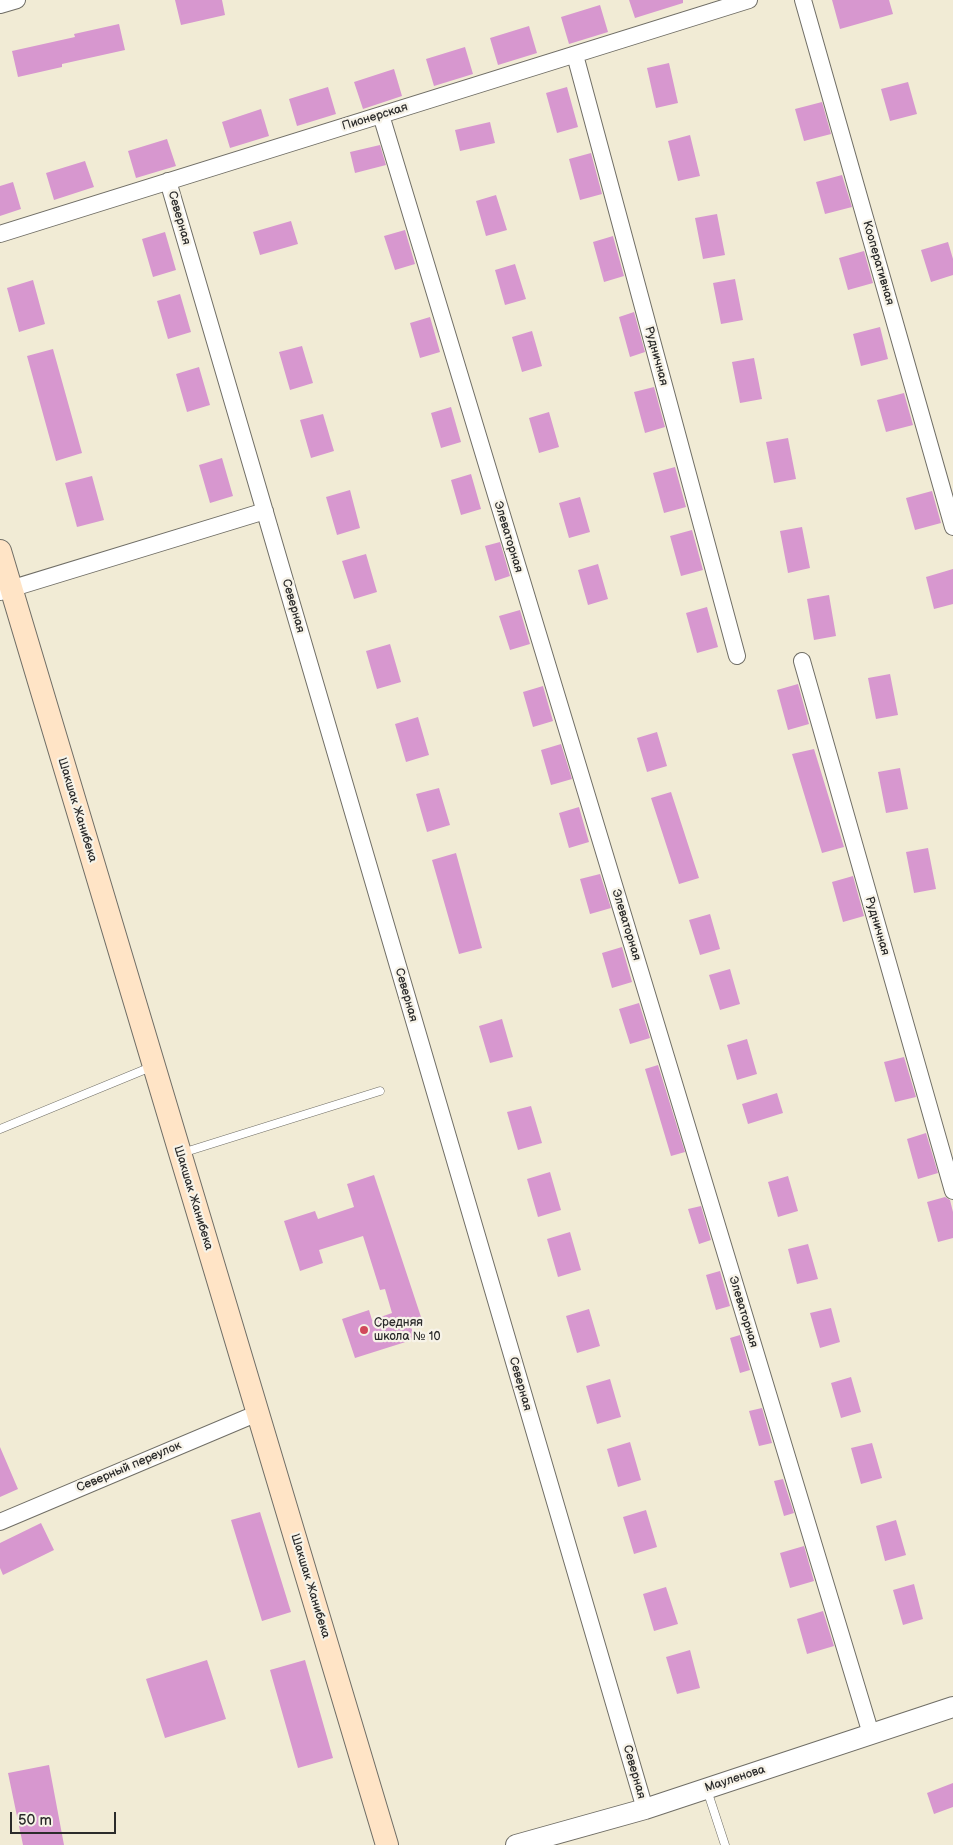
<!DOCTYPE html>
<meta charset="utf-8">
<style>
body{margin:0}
#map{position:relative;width:953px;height:1845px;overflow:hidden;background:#f1ebd5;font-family:"Balsamiq Sans",sans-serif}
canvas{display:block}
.scale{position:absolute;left:10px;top:1812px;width:106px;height:22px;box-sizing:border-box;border:2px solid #2b2b2b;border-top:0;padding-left:6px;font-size:15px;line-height:18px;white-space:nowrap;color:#2b2b2b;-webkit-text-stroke:4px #f7f3e8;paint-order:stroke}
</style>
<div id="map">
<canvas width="953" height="1845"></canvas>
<div class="scale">50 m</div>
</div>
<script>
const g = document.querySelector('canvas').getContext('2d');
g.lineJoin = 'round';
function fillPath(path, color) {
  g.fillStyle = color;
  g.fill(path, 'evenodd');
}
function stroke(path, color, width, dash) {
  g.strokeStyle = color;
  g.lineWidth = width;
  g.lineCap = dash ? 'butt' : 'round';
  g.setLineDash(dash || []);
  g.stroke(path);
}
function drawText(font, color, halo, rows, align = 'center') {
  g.font = font + ' "Balsamiq Sans",sans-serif';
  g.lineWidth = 4.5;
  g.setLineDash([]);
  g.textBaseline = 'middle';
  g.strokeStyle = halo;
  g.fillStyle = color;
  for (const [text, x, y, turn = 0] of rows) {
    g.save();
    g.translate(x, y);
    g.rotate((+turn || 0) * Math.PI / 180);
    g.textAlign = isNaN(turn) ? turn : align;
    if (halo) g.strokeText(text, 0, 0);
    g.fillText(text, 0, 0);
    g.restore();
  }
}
fillPath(new Path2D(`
 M175,0H222L225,15L181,25Z
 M629,0H683V3L635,18Z
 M832,0H889L893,14L840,29Z
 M600,5L608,32L569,44L561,17Z
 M119,24L125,50L62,64V67L18,77L12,51L75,37L74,34Z
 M529,26L537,53L498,65L490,38Z
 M465,47L473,74L434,86L426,59Z
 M669,63L678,103L656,108L647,68Z
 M394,69L402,96L363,109L354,82Z
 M908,82L917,114L890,121L881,89Z
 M328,87L336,114L297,126L289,99Z
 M567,87L578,127L557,133L546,93Z
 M822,102L831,134L804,141L795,109Z
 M261,109L269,136L230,148L222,122Z
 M490,122L495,143L460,151L455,130Z
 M690,135L700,176L678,181L668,141Z
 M167,139L176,166L136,178L128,151Z
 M380,145L386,165L355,173L350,152Z
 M591,153L602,194L580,200L569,159Z
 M85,161L94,187L54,200L46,173Z
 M842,175L852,207L825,214L816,182Z
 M13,182L21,209L0,216V186Z
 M496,195L507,230L486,236L476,201Z
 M717,214L725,255L703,259L695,218Z
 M291,221L298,244L260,255L253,232Z
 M405,230L415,264L395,270L384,236Z
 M165,232L176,270L153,277L142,239Z
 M613,236L624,276L604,282L593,242Z
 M948,242L953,259V275L931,282L921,250Z
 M864,251L873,283L848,290L839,258Z
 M515,264L526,299L505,305L495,270Z
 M735,279L743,320L721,324L713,283Z
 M33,280L45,324L19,332L7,288Z
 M180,294L191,332L168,339L157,301Z
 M634,312L645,352L630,357L619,317Z
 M430,317L440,352L420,358L410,323Z
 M880,327L888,359L861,366L853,334Z
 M532,331L542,366L522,372L512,337Z
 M302,346L313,383L290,390L279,352Z
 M53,349L82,453L56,461L27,356Z
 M754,358L762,399L740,403L732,362Z
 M199,367L210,405L187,412L176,374Z
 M654,387L665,427L645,433L634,392Z
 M904,393L913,425L886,432L877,400Z
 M451,407L461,442L441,448L431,413Z
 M549,412L559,447L539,453L529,418Z
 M323,414L334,451L311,458L300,420Z
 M788,438L796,479L774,483L766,442Z
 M222,458L233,496L210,503L199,465Z
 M675,467L686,507L664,513L653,473Z
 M471,474L481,509L461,515L451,480Z
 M92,476L104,520L77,527L65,483Z
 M350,490L360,528L337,535L326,497Z
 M932,491L941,523L915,530L906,498Z
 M580,497L590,532L569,538L559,503Z
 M802,527L810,568L788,573L780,531Z
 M692,530L703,570L681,576L670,536Z
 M500,542L510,576L495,581L485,546Z
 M366,554L377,592L354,599L342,561Z
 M598,564L608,599L588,605L578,570Z
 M953,569V604L934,609L926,577Z
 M829,595L836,636L814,640L807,599Z
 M707,607L718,647L697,653L686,613Z
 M520,610L530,644L510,650L499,616Z
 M390,644L401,682L377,689L366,651Z
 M890,674L898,715L876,719L868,678Z
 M798,684L809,724L788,730L777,690Z
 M543,686L553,721L533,727L523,692Z
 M418,717L429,755L406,762L395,724Z
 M657,732L667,766L647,772L637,738Z
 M561,744L572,779L551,785L541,750Z
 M814,749L844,847L822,853L792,754Z
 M900,768L908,809L886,813L878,772Z
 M439,788L450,825L427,832L416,794Z
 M671,792L699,878L679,884L651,798Z
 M579,807L589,842L569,848L559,813Z
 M928,848L936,889L914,893L906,852Z
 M456,853L482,948L459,954L432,860Z
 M600,874L611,908L590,914L580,879Z
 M853,876L864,916L843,922L832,882Z
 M710,914L720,949L700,955L689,920Z
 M622,947L632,982L612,988L602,953Z
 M730,969L740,1004L720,1010L709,975Z
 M639,1003L650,1038L630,1044L619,1009Z
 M502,1019L513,1057L490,1063L479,1026Z
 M747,1039L757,1074L737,1080L727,1045Z
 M904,1057L916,1097L895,1102L884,1062Z
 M658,1065L685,1152L671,1156L645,1069Z
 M777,1093L783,1113L748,1124L742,1104Z
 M531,1106L542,1143L518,1150L507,1112Z
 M926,1133L938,1173L918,1179L907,1139Z
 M550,1172L561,1210L538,1217L527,1179Z
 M374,1175L421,1317L409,1321L415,1339L355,1358L342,1319L369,1310L372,1320L392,1313L385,1289L380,1290L363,1236L319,1250L323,1263L300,1271L284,1221L315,1211L318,1219L354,1207L347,1184Z
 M788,1176L798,1211L778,1217L768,1182Z
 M945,1197L950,1200L953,1212V1238L938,1242L927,1202Z
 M701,1206L711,1240L699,1244L688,1209Z
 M570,1232L581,1270L558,1277L547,1239Z
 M808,1244L818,1279L797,1284L788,1249Z
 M720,1271L730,1306L716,1310L706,1275Z
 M831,1308L840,1342L820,1348L810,1313Z
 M589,1309L600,1346L577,1353L566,1316Z
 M740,1335L750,1370L740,1373L730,1338Z
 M851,1377L861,1412L841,1418L831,1383Z
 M610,1379L621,1417L597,1424L586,1386Z
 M762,1408L772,1443L759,1446L749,1411Z
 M630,1442L641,1480L618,1487L607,1449Z
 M872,1443L882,1478L861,1484L851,1448Z
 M0,1447L18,1489L0,1497Z
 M783,1479L794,1513L784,1516L774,1481Z
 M646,1510L657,1547L634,1554L623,1517Z
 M260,1512L291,1612L262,1621L231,1520Z
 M896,1520L906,1555L885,1561L876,1526Z
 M41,1523L54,1550L3,1575L0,1568V1543Z
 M804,1546L814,1581L790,1588L780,1553Z
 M914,1584L923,1619L903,1625L893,1590Z
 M666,1587L678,1624L654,1631L643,1594Z
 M823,1611L834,1646L807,1654L797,1619Z
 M690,1650L700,1688L677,1694L666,1657Z
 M207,1660L226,1719L165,1738L146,1679Z
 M305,1660L333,1758L298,1768L270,1670Z
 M49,1765L64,1845H23L8,1773Z
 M953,1783V1807L934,1814L927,1793Z`), '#d797cf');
const service = new Path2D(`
 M0,1129L151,1067
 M182,1153L380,1091
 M707,1790L725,1845`);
const minor = new Path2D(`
 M803,0L953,527
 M0,5L17,0
 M575,55L737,656
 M381,115L871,1734
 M168,181L645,1809
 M0,234L749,0
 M0,592L265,511
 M802,661L953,1191
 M0,1522L258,1413`);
const tertiary = new Path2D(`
 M516,1845L645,1809L953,1707`);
const secondary = new Path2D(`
 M0,551L387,1845`);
stroke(service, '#706e66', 9);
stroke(minor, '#706e66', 18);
stroke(tertiary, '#706e66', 22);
stroke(secondary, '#706e66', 24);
stroke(service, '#fff', 8);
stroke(minor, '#fff', 16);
stroke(tertiary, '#fff', 20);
stroke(secondary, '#ffe4c6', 22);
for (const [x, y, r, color] of [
 [364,1330,5,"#d1495b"]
]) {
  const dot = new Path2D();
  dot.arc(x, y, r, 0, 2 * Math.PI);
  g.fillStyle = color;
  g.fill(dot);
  stroke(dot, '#f7f3e8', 2);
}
drawText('12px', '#2b2b2b', '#f7f3e8', [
 ["Пионерская",375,117,-17],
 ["Северная",179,218,74],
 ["Кооперативная",878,263,74],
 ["Рудничная",656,356,75],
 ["Элеваторная",508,537,73],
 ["Северная",293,606,74],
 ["Шакшак Жанибека",77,810,73],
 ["Элеваторная",626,925,73],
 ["Рудничная",877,926,74],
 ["Северная",406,995,74],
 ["Шакшак Жанибека",193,1198,73],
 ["Элеваторная",743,1312,73],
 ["Северная",520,1384,74],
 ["Северный переулок",129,1467,-23],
 ["Шакшак Жанибека",310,1586,73],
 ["Северная",634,1772,74],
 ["Мауленова",735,1779,-18]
]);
drawText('12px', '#2b2b2b', '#f7f3e8', [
 ["Средняя",374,1323],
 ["школа № 10",374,1337]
], 'left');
</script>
